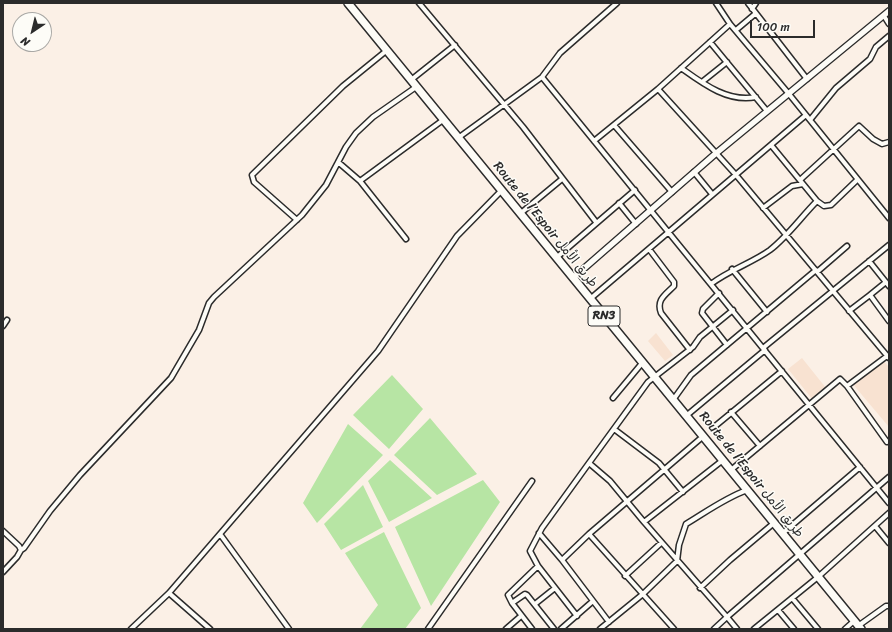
<!DOCTYPE html>
<meta charset="utf-8">
<style>
body{margin:0}
#map{position:relative;width:892px;height:632px;overflow:hidden;background:#fbf0e6;font-family:Sriracha,sans-serif}
canvas{display:block}
.frame{position:absolute;inset:0;border:4px solid #2b2b2b;pointer-events:none}
.north{position:absolute;left:12px;top:12px;width:40px;height:40px;box-sizing:border-box;background:#fdfcf7;border:1px solid #a9a8a5;border-radius:50%;rotate:215deg;font-size:11px;font-weight:700;line-height:16px;text-align:center;color:#2b2b2b}
.north::after{content:'';display:block;margin:auto;width:14px;height:18px;background:#2b2b2b;clip-path:polygon(50% 0,100% 100%,50% 72%,0 100%)}
.scale{position:absolute;left:750px;top:20px;width:65px;height:18px;box-sizing:border-box;border:2px solid #2b2b2b;border-top:0;padding-left:5px;font-size:12px;line-height:14px;white-space:nowrap;color:#2b2b2b;-webkit-text-stroke:3px #fdfcf7;paint-order:stroke}
</style>
<div id="map">
<canvas width="892" height="632"></canvas>
<div class="frame"></div>
<div class="north">N</div>
<div class="scale">100 m</div>
</div>
<script>
const g = document.querySelector('canvas').getContext('2d');
g.lineJoin = 'round';
function fillPath(path, color) {
  g.fillStyle = color;
  g.fill(path, 'evenodd');
}
function stroke(path, color, width, dash) {
  g.strokeStyle = color;
  g.lineWidth = width;
  g.lineCap = dash ? 'butt' : 'round';
  g.setLineDash(dash || []);
  g.stroke(path);
}
function drawText(font, color, halo, rows, align = 'center') {
  g.font = font + ' Sriracha,"Playpen Sans Arabic",sans-serif';
  g.lineWidth = 3;
  g.setLineDash([]);
  g.textBaseline = 'middle';
  g.strokeStyle = halo;
  g.fillStyle = color;
  for (const [text, x, y, turn = 0] of rows) {
    g.save();
    g.translate(x, y);
    g.rotate((+turn || 0) * Math.PI / 180);
    g.textAlign = isNaN(turn) ? turn : align;
    if (halo) g.strokeText(text, 0, 0);
    g.fillText(text, 0, 0);
    g.restore();
  }
}
fillPath(new Path2D(`
 M656,333L673,355L665,361L648,341Z
 M880,357L889,367V427L851,382Z
 M802,358L826,388L813,400L788,369Z`), '#f8e2d1');
fillPath(new Path2D(`
 M392,375L423,409L389,449L353,415Z
 M430,418L477,474L437,495L394,455Z
 M348,424L383,455L317,523L303,503Z
 M390,460L432,498L389,522L368,481Z
 M483,480L500,502L431,606L395,527Z
 M363,485L383,527L341,550L324,524Z
 M384,532L421,608L405,629H360L378,605L345,553Z`), '#b7e5a4');
const minor = new Path2D(`
 M419,3L523,127L596,222
 M716,3L730,24
 M748,3L807,79
 M752,9L756,3
 M884,16L889,24
 M736,30L755,14
 M710,42L767,111
 M681,68C702,83 728,103 756,97
 M542,77L889,503
 M411,80L455,45
 M702,82L727,62
 M658,89L730,24L789,94L889,218
 M810,120L836,88L870,59L876,47L889,36
 M614,125L672,192
 M458,138L542,77L560,53L617,3
 M594,141L658,89L736,175L889,358
 M771,145L817,201L824,206L831,205L857,180
 M338,162L360,181L406,239
 M694,172L712,194
 M800,180L859,126L873,139L882,144L889,142
 M360,181L443,120
 M619,203L636,224
 M763,208L792,186L803,184
 M521,213L562,179
 M297,220L254,182L252,175L343,86L386,51
 M649,249L674,282V286C665,295 656,300 661,313L690,350
 M556,258L635,190
 M869,261L889,286
 M732,269L767,312
 M817,272L847,246
 M886,282L870,295L889,321
 M711,284C729,270 752,263 770,250C788,236 801,217 817,201
 M719,293L703,309L702,313L727,345
 M590,299L806,115
 M849,311L870,295
 M3,326L7,320
 M763,348L889,245
 M847,386L887,356
 M613,398L643,362
 M673,400L691,375L816,270
 M731,412L760,446
 M686,416L765,350
 M714,427L782,371
 M614,429L659,463L683,492
 M731,470L840,379L847,386L887,442L889,441
 M644,522L610,481L589,463L648,382L693,347L700,337L733,310
 M875,526L889,543
 M3,531L19,546L21,550L17,557L3,572
 M539,533L562,560
 M783,533L860,467
 M220,534L289,629
 M589,534L674,629
 M21,550L24,548L50,511L80,475L171,378L199,330L209,303L214,297L302,215L326,185L346,147L356,133L373,117L416,87
 M625,576L661,543
 M700,588L730,560L774,523
 M169,593L210,629
 M792,598L818,629
 M512,603L525,594L527,595L554,629
 M535,604L555,588
 M778,610L794,629
 M577,616L538,566L530,551L542,528L589,463
 M609,622L562,560L589,534L700,439
 M858,626L886,606H889
 M131,629L169,593L378,351L457,236L502,190
 M428,629L532,481
 M506,629L521,616
 M532,629L512,603L508,595L538,566
 M561,629L593,601
 M600,629L643,594L677,561L679,545L686,524C706,512 725,498 747,490
 M714,629L727,617L644,522L723,460
 M737,629L727,617L889,477
 M754,629L818,577L889,513
 M845,629L854,621`);
const tertiary = new Path2D(`
 M573,278L714,155L889,11`);
const trunk = new Path2D(`
 M348,3L861,629`);
stroke(minor, '#2b2b2b', 7);
stroke(tertiary, '#2b2b2b', 8);
stroke(trunk, '#2b2b2b', 10);
stroke(minor, '#fdfcf7', 4);
stroke(tertiary, '#fdfcf7', 5.5);
stroke(trunk, '#fdfcf7', 7);
for (const [x, y, w] of [
 [604,316,32]
]) {
  const box = new Path2D();
  box.roundRect(x - w / 2, y - 10, w, 20, 3);
  g.fillStyle = '#fdfcf7';
  g.fill(box);
  stroke(box, '#2b2b2b', 1);
}
drawText('bold 12px', '#2b2b2b', null, [
 ["RN3",604,316]
]);
drawText('13px', '#2b2b2b', '#fdfcf7', [
 ["Route de l’Espoir طريق الأمل",545,225,51],
 ["Route de l’Espoir طريق الأمل",751,475,51]
]);
</script>
